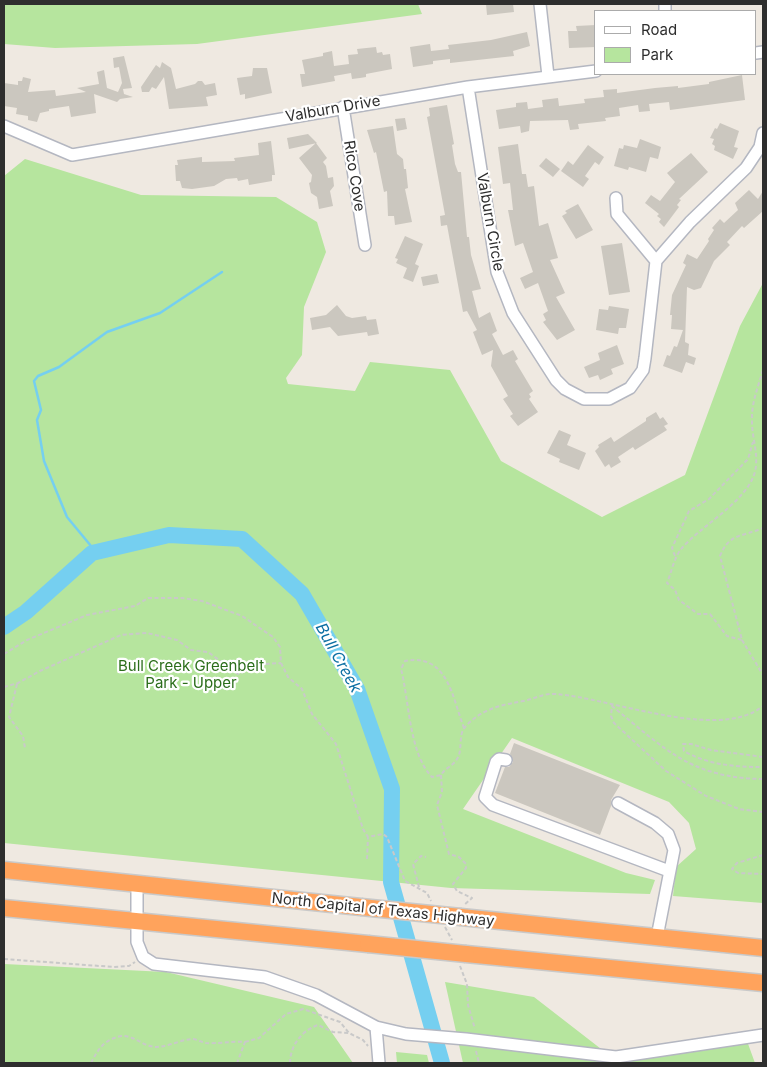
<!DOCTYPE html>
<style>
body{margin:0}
#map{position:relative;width:767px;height:1067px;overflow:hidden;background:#efe9e1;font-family:Inter,sans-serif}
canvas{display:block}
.frame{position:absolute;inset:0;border:5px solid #2e2e2e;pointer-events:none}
.legend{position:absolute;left:594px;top:10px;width:162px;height:65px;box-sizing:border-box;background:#fff;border:1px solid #ababab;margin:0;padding:6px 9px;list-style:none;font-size:15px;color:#2e2e2e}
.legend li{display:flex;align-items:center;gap:10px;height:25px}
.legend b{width:25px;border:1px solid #ababab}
</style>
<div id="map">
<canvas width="767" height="1067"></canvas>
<div class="frame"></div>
<ul class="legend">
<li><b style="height:6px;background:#fff"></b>Road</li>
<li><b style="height:14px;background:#b6e59e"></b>Park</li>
</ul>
</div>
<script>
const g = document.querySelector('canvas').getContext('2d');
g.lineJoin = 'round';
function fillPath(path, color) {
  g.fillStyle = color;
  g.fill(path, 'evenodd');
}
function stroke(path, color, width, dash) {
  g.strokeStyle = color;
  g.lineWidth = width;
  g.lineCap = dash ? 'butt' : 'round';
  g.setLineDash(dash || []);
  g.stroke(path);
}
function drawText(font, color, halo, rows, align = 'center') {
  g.font = font + ' Inter,sans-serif';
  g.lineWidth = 4.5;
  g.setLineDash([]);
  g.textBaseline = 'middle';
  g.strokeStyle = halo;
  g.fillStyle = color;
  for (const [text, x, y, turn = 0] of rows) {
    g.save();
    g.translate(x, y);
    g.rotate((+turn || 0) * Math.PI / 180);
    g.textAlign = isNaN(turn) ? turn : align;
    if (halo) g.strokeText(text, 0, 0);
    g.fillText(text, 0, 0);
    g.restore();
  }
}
fillPath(new Path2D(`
 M4,4H418L422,14L197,44L55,48L4,44Z
 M25,159L141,195L276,197L317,222L326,252L304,307L302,355L286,378L288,384L355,391L370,362L450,370L501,461L602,517L685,475L740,326L763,283V903L673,896L676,867L696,849L689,823L669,802L512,738L463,809L626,873L655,880L650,894L451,888L4,843V176Z
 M4,964L166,972L314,1007L353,1063H4Z
 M445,982L534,997L605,1052L747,1041L755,1063H463Z
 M396,1052L427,1055L429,1063H397Z`), '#b6e59e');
stroke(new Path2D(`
 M96,552L67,517L44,461L37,420L41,410L34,381L38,376L59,367L107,332L160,313L222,272`), '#75cff0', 2.5);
stroke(new Path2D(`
 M4,627L26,612L92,553L169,535L242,539L302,594L357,689L392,789L391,882L442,1063`), '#75cff0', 16);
fillPath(new Path2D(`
 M486,4H513L514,12L487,15Z
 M596,25V47L569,48L568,31H577L576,26Z
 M527,32L530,46L513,51L514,56L450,63V59L433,61V64L413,67L410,47L430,44L431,51L449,49L448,45L491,40Z
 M376,47L377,53L382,52L383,55L390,54L392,69L366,74V77L360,78L352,79L351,73L334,76L335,81L302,87L300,74H305L302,60L323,56V53L332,51L334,66L349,64L348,55L358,54L357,49Z
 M124,56L132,88L123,89L124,94L133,97L120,99L117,102L94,94L96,113L71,117L69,106L49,109V111L40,113L37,122L28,120V116L16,114L17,108L4,106V83L18,85V81H22L23,77L31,79L28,92L55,90L56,96L86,92L77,88L99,84L97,72L104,70L107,88L118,92L122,83L119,67L114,68L113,58Z
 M162,62L171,68L176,89L195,84L198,81H202L205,85L215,83L217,95L206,97L208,106L169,109L164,77L156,89L152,87L149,92H142L141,87L156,65L160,68Z
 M253,68H267L272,93L245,99V94L240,95L237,78L252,76Z
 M742,75L745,100L670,110L669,102L649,104L650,111L639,112L638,105L619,108L620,116L605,118L606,121L578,124L579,129L570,130L568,120L530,121L529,131L521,133L520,126L499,129L496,110L516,107V103L527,102L528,109L543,107L542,100L558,98L559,106L585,103L584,99L604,97L603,90L617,89V93L655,88L678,86V88L709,84V82Z
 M447,105L454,144L452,145L455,164L458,172H461L467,237H469L471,255L481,289L472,291L479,318L490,312L497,331L492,334L503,355L513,350L518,359L515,361L533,391L529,394L531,397L529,399L538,412L518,426L510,416L513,414L503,399L508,396L491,366L493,350L482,355L473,332L477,330L467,311L463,312L447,225L441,226L440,216L445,215L427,117L430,116L429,108Z
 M405,118L407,129L397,131L395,119Z
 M720,123L739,131L734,147L738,148L733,159L714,150L715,146L712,144L714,139L710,138L715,128L717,129Z
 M393,126L397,154L403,159L404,169H406L408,188L405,189L412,222L395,225L394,216H388L387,191L384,192L376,152L374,153L367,130Z
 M308,134L317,143L289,149L287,138Z
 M640,139L661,147L658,159L650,157L646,172L629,167L628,170L614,166L619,148L623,149L624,145L637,148Z
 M271,141L275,175H272V181L249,185L248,179L238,181L237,178L226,179L214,186L192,189L182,188L180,181H176L175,165H178L177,160L202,157V162L235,161L234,158L259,155L258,143Z
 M316,143L327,158L323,162L326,166L328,178L333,177L334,186L330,191L333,206L319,209L317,197L311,193L309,183L311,182L312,175L299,158Z
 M518,144L522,174H526L528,187L534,186L539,226L548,223L558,258L550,260L565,293L556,297L575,330L557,340L543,322L546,320L543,314L548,311L538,283L525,289L520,278L533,272L523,243L515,246L508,210H513L510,183L503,184L498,147Z
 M588,145L604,157L599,165L595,162L585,176L589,179L583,187L561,171L568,161L573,165Z
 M691,153L708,172L679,199L681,200L677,205L679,207L664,227L659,222L661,219L657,216L659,214L645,203L651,195L660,201L675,182L667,173Z
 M546,158L560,169L553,177L539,166Z
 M749,190L758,199L763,191V211L744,228L742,226L727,242L730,245L714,261L701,288L694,290L687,287L685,342L689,344L688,355L696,358L694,365L686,362L682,373L663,366L667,355L670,356L674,346L677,347L683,330L671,329L672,315H670L672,295L686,265L683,263L687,254L697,259L709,241L708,239L714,230L712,228L720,219L724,223L738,210L735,203Z
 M578,204L593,230L576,239L562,216L567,213L565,211Z
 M405,236L423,244L415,264L419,266L413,282L403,278L407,268L396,263L398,259L395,258Z
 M622,243L630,292L609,295L601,246Z
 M437,274L439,283L423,286L421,277Z
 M337,305L346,316L352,318L366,316L367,320L376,319L379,334L368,336L367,332L338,336L330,327L312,330L310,318L326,315Z
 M609,306L629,309L626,328H619L618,334L596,330L599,309L608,310Z
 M617,345L624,364L611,369L613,374L600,380L598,375L589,378L584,367L600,360L598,353Z
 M656,412L660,419L663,417L668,424L664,426L667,430L635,450L633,447L618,457L621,462L611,468L609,464L605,467L595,451L599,447L598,445L611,437L614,442L646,421V418Z
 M559,430L571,435L567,445L586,453L579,470L559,462L560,459L547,453Z
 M514,743L620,785L611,800V806L600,835L495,793L505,767H509L513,762L510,754Z`), '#cbc7bf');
const minor = new Path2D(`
 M540,4L548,76
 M665,4V11
 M756,53L763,52
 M468,87L497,272L513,313L556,380L565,389L584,399H609L630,388L643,370L645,358L656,261L690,222L746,168L760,147L763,133
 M343,107L365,245
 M4,126L72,155L468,87L596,71
 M616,198L617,214L656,261
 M506,760L499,759L496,762L485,797L493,805L669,871
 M618,803L655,823L668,834L674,850L657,937
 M137,885V942L143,957L154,964L265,977L316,995L376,1027L406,1034L466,1039L616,1057L763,1035
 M376,1027L379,1063`);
const highway = new Path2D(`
 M4,870L361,907
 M4,908L368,944
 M461,917L763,948
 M466,954L763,983`);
stroke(minor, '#b4b7c1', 14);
stroke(highway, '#c9c9c9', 19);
stroke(new Path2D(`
 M763,370C758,387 751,404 752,422C752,439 760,457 754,475C744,503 701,526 682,548C674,557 672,571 667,583L675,590L679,600L698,614H710L727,636L742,640L720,556C729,533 742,537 763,528
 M675,556L672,548L689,511L709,499L748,459L753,442
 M4,565V582
 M742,640L763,675
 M4,654L27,640L87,615L135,606L148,598H182L202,601L242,616L273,637L280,647L281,663L288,677L302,689L312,714L336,744L363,829L368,837L383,834L387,837L405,881L427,893L431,901
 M17,684L9,717L23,736L25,748
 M4,687L18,683L40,671L121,635L147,633L177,640L191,650L208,652L238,674L265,664L281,663
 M464,728C452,697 448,653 405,661L401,669C409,699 409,754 432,777L441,775C445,768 453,766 457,759C463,750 458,735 465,727C481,709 501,705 523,701C535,699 543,693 556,694C610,698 719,742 763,706
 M763,757L711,750L691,744H683L684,751C708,765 736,767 763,767
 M441,775L442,792L437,805L449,854L459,857L466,864V868L453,884L457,891L472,898L464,905
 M763,779C691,778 665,749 612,706L611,716L614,723L666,771L706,796L739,809L763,812
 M763,855L737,863L732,869L738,873L763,874
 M367,859L368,837
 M419,887L413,864L421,856L426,857
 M445,927L452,940
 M4,959L114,967L129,966L135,962
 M460,966L467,984L468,1005L475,1029
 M245,1042L259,1038L286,1014L303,1009L340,1022L349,1033L363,1040L368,1046
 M476,1051L479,1063
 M91,1063C98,1050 102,1042 117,1037C130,1033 139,1043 150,1046C163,1050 178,1040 192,1039C197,1039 201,1042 206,1043C216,1044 233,1041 245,1042L237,1063
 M290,1063C290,1046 302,1030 318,1025L333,1032L349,1033`), '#c9c9c9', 2, [4, 2.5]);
stroke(minor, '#fff', 11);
stroke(highway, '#ffa35c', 16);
const highwayBridge = new Path2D(`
 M361,907L461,917
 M368,944L466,954`);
stroke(highwayBridge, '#c9c9c9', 19, []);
stroke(highwayBridge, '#ffa35c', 16);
drawText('15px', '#2e2e2e', '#fff', [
 ["Valburn Drive",333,109,-10],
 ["Rico Cove",354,176,81],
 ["Valburn Circle",490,222,80],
 ["North Capital of Texas Highway",383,910,6]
]);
drawText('15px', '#2c6e1b', '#fff', [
 ["Bull Creek Greenbelt",191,666],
 ["Park - Upper",191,683]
]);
drawText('italic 16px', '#0d6fa3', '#fff', [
 ["Bull Creek",338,658,61]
]);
</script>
